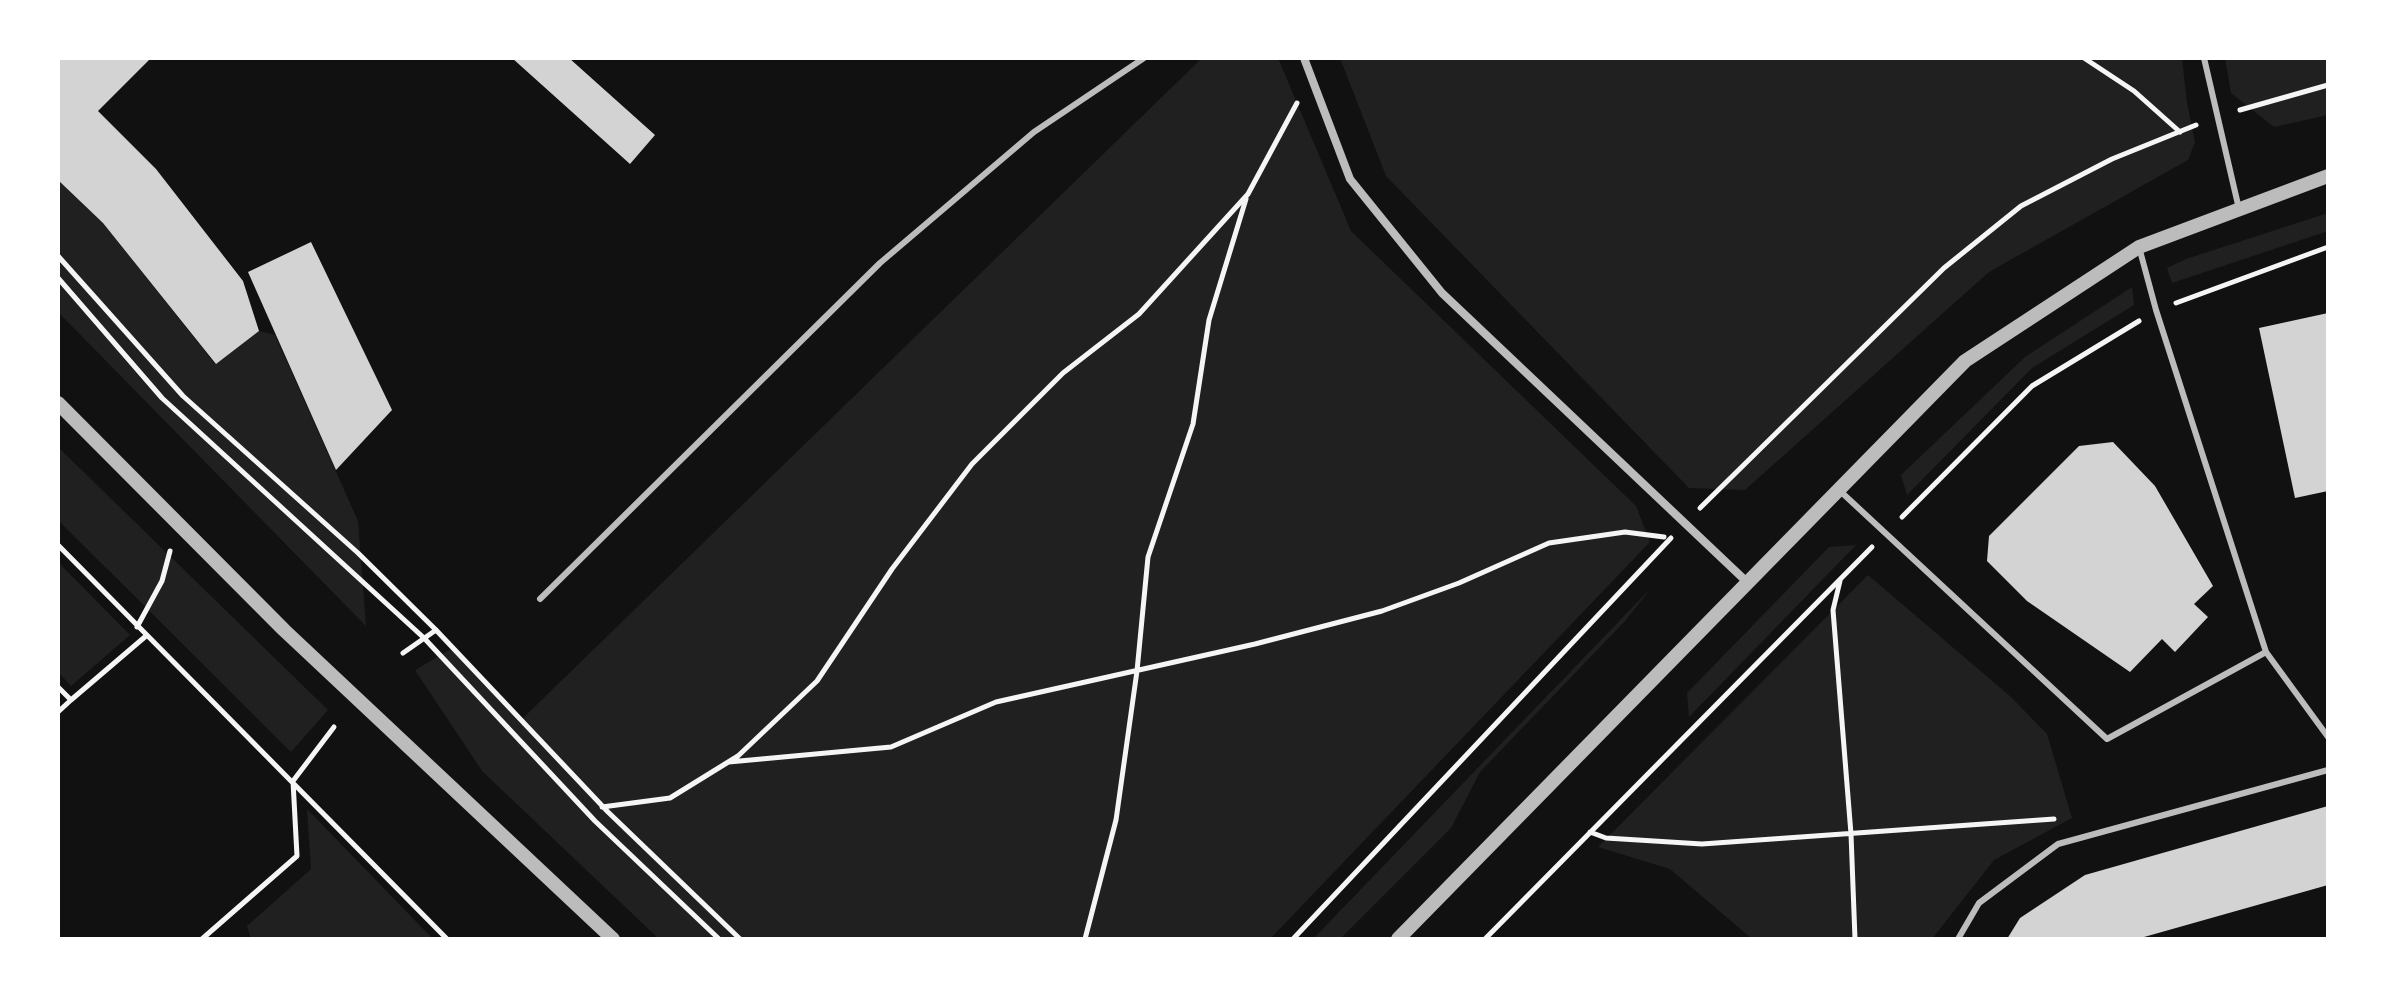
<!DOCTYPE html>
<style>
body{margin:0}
#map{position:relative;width:2386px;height:997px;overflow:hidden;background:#111;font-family:"Alegreya Sans",sans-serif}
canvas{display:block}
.frame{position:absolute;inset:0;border:60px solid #fff;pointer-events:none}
</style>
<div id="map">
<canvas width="2386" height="997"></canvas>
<div class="frame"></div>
</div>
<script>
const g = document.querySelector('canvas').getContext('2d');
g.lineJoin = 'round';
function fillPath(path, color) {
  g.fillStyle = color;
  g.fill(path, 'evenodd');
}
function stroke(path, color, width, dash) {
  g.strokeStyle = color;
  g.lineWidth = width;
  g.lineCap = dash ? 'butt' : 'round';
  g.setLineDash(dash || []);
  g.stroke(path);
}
fillPath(new Path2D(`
 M1202,58H1278L1351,231L1636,506L1650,542L1270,939H659L482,771L415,670L453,648L522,719Z
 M1340,58H2182L2187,103L2195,142L2188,160L1989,272L1745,490L1689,488L1386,176Z
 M2225,58H2328V115L2274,127L2231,93Z
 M58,180L103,223L215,364L259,331L275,335L358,521L366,626L58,312Z
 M2328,213V231L2172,283L2167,268L2186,259Z
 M2132,287L2134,305L2032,368L1907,495L1901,475L2025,357Z
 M58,447L328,710L291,752L58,520Z
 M1856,545L1689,717L1687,693L1829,547Z
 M58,562L130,635L71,686L58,672Z
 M1868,575L2011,697L2047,734L2072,818L1994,860L1932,939H1752L1670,869L1598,847Z
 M1651,588L1626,620L1480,772L1451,828L1340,939H1313Z
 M307,809L433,939H251L247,926L311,869Z`), '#202020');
fillPath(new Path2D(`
 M58,58H151L98,111L156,169L243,281L259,331L216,364L103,223L58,180Z
 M512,58H569L655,135L630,164Z
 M311,242L392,410L336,470L248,272Z
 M2328,313V491L2295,498L2259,328Z
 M2113,442L2155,486L2213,586L2194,604L2208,617L2175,652L2162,639L2130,672L2027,601L1987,561L1989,536L2079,446Z
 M2328,806V885L2137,939H2007L2020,918L2085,875Z`), '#d3d3d3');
stroke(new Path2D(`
 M2084,58L2134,91L2180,132
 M2240,110L2328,85
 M58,256L183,396L358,553L436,630L608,812L740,939
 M58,278L162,398L424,638L595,821L719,939
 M2176,303L2328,247
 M1700,508L1944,268L2021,206L2112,159L2196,125
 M1902,517L2032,386L2139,321
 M58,545L447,939
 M1840,581L1833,610L1851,834L1855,939
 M137,627L162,581L170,551
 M403,653L436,630
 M58,687L71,700L146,636
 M58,712L71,700
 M729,762L891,747L996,702L1255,644L1382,611L1459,583L1549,543L1625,532L1664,537
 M602,807L670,798L738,756L817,681L892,569L972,464L1063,373L1139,314L1248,194L1297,103
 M1590,832L1606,838L1702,844L2054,819
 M202,939L297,856L293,781L334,727
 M1085,939L1116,820L1137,671L1148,557L1193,424L1209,320L1246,199
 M1293,939L1671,538
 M1485,939L1872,547`), '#f5f5f5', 5);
stroke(new Path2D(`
 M2204,58L2239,209
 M1839,490L2107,739L2266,652L2156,310L2139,247
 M540,599L880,263L1034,132L1144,58
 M2266,652L2328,737
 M1958,939L1979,903L2058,844L2328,770`), '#bcbcbc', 6);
stroke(new Path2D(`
 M1304,58L1350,179L1442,293L1748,583`), '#bcbcbc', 8);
stroke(new Path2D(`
 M58,403L284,630L613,939
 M1398,939L1965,361L2139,247L2328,176`), '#bcbcbc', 14);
</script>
